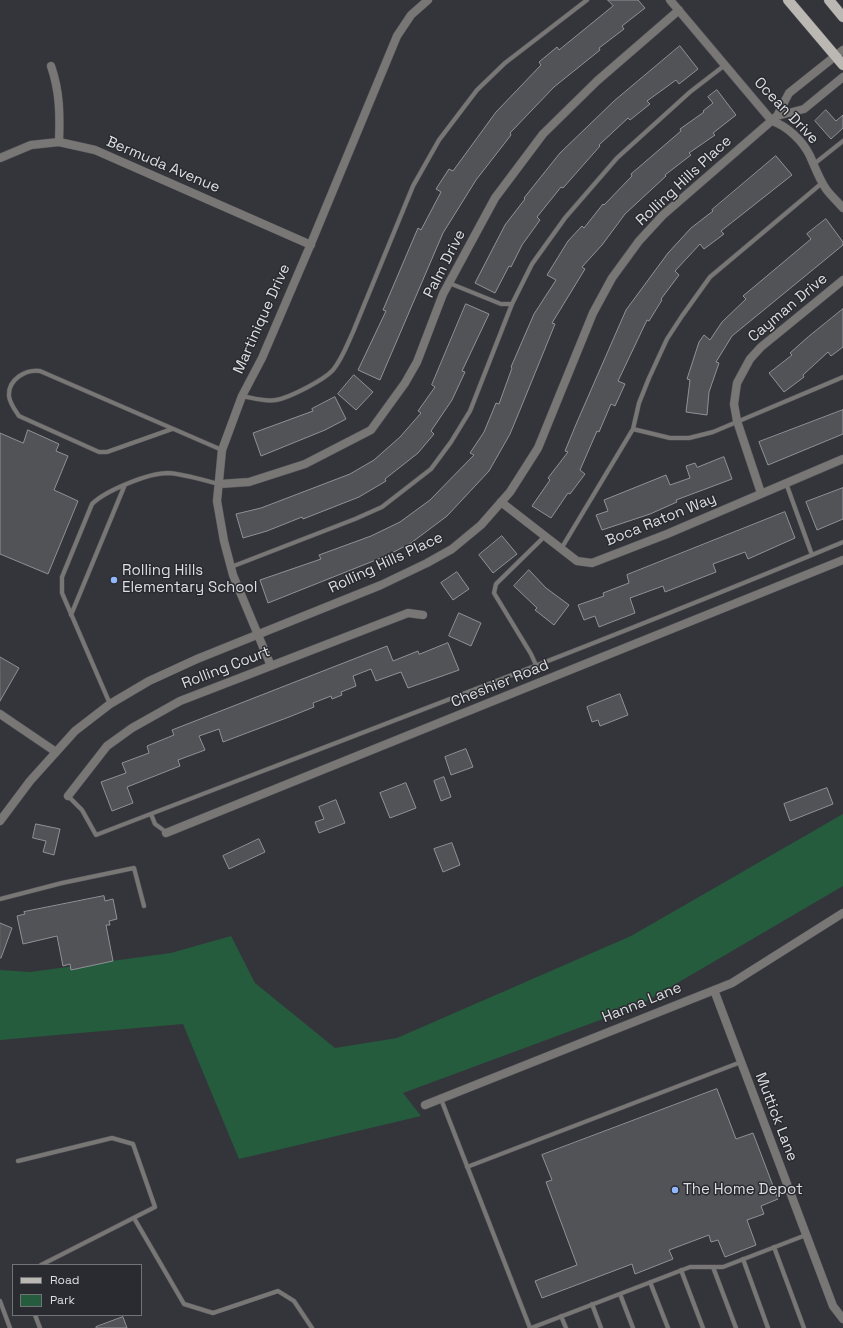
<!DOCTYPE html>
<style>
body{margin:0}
#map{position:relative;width:843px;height:1328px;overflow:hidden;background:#34353a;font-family:"Space Grotesk",sans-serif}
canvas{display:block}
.legend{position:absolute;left:12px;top:1264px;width:130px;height:52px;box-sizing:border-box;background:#2a2b30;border:1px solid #727377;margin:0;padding:5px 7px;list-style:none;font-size:12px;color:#dddee1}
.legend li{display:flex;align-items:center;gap:8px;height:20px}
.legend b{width:20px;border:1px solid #727377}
</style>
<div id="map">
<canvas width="843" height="1328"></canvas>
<ul class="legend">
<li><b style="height:5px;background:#bbb8b4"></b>Road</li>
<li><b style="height:11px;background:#255c3e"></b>Park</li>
</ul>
</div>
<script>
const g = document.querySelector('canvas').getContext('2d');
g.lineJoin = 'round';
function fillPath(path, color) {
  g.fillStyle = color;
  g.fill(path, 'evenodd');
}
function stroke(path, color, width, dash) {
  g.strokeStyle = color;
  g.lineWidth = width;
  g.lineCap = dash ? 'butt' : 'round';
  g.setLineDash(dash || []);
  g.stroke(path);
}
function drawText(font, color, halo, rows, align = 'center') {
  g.font = font + ' "Space Grotesk",sans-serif';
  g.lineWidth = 3;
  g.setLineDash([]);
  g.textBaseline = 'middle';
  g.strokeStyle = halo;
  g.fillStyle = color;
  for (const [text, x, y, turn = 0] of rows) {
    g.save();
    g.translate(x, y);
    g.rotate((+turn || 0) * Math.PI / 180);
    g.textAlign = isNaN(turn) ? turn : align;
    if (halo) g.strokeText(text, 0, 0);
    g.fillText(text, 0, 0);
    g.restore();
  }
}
fillPath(new Path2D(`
 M843,814V886L638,1006L403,1093L421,1116L239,1159L183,1024L0,1040V970L30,972L171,953L231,936L255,983L335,1048L397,1038L631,936Z`), '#255c3e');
const building = new Path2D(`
 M608,0H638L645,8L622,26L624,29L599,48L600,50L554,87L510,133L511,135L476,180L443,233L380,380L358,370L386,311L383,310L418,228L421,230L441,192L436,189L449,169L453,171L496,112L541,65L539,62L557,47L559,50L613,6Z
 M680,46L698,69L679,84L676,80L647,101L650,104L630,120L628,118L599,145L600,146L563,188L561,187L537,217L540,220L522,245L511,267L509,266L495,293L475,283L505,225L525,199L524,198L560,153L614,101Z
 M717,90L736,115L713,133L715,135L689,153L691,155L665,175L666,176L625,214L602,245L582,267L585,269L552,323L555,324L522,405L510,434L489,471L447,516L411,543L386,556L268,603L260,580L321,559L319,555L371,536L400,522L430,500L474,455L470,453L484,432L496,403L499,404L512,368L511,367L534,314L556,280L547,275L568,241L582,226L584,228L603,204L604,205L632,176L631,174L681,131L680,129L704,112L703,111L713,103L708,97Z
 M826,110L836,121L843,115V128L831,139L815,121Z
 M776,156L792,175L721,231L724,234L704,249L700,244L675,271L679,275L661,299L662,300L649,321L647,320L618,381L625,384L615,406L611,404L599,432L597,431L580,470L585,474L570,494L568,493L551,518L532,506L550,480L548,478L568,452L565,451L577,422L626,310L668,253L691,228L713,211L712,210Z
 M826,219L843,242V245L732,336L716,362L719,363L709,392L707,415L686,412L690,380L687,379L699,342L704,335L710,340L722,322L746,299L743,296L811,239L807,234Z
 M466,304L489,314L462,371L465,372L452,400L431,431L434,434L418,453L385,479L386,481L359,497L303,519L302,517L267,531L243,538L236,514L261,508L350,474L374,460L400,437L421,413L418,411L435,387L432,385Z
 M843,309V347L831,356L828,352L803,375L804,377L784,392L769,373L792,355L790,353L808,337Z
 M354,375L373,392L356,410L338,394Z
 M335,397L346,419L325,430L261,456L253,433L313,411L312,409Z
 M843,410V434L768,465L759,442Z
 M28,430L59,444L56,451L68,456L54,490L78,501L48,574L0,554V433L23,443Z
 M724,457L732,479L676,500L677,502L650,514L602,530L596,515L608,511L604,500L666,475L670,485L690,478L686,466L695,463L697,467Z
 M843,488V519L817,530L806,502Z
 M785,512L795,538L748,559L745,552L713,564L716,572L665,592L663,586L630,598L635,613L609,623L599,627L595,616L584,620L578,605L604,596L603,593L629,583L627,575Z
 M502,536L517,554L493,573L479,555Z
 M529,570L546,588L569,605L554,625L535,610L537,608L514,586Z
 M457,572L469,589L453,600L441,583Z
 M459,613L481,623L471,646L449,636Z
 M448,643L459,670L408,688L401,672L376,681L371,669L353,676L356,686L341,692L342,695L332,699L331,696L313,703L314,707L289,717L223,742L219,729L199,736L205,750L178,760L180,766L127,787L133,803L112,811L101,782L126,773L122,763L149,753L147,746L174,735L172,730L387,646L393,661L418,651L419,654Z
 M0,657L19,668L0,701Z
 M620,694L628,715L600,726L598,720L592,722L587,707Z
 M466,749L473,767L451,775L445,757Z
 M444,777L451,797L441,801L434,781Z
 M406,783L416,808L390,818L380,793Z
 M827,788L833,804L790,821L784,804Z
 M336,800L345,823L319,833L315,822L324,819L319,807Z
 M36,824L60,829L54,855L43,852L46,841L33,838Z
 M259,839L265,852L229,869L223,856Z
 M452,843L460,865L443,872L434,849Z
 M104,896L105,901L113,899L117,919L109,921L110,925H106L113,961L71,970L70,964L63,966L57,936L23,944L17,916L25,914L24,912Z
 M0,923L12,928L1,958H0Z
 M717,1089L736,1139L753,1133L778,1199L761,1206L764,1214L747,1220L756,1245L725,1257L718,1240L711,1242L709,1235L669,1250L673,1259L635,1274L632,1264L542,1298L535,1281L577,1265L546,1182L552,1180L542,1155Z
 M123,1317L127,1328H96V1327Z`);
fillPath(building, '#515357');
stroke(building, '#909197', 1);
const service = new Path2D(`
 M814,164L843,141
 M449,283L501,304H512
 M242,396C253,398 265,402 276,400C289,398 324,380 333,370C342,359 347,345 353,332L413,186L439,140L477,90L505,63L587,0
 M172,429L107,452H99L19,416C15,410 10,404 9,396C8,379 26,369 40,371L222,450
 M633,429L670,438H689L713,432L843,377
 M786,483L812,555
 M561,549L633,429L639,403L649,378L667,339L682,316L710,277L822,183
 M231,567L355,519L382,507L431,469L451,442L470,411L512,304L532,264L565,218L617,158L690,92L725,65
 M71,615L124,487
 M536,665L531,654L494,593L496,584L545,536
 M110,704L62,593V577L92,504C105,491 148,473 168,473C184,474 203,480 219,484
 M68,796L82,810L96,835C345,739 596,645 843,542
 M151,814L155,824L166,832
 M0,899L62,883L134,868L144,906
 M441,1099L530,1328
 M18,1161L112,1138L133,1144L155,1207L41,1265
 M467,1167L741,1062
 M134,1218L184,1304L213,1313L278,1291L294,1301L312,1328
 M774,1247L804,1328
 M743,1259L768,1328
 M713,1267L736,1328
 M681,1270L703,1328
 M650,1282L668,1328
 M620,1294L633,1328
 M0,1301L10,1328
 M592,1304L601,1328
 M35,1315L40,1328
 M561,1316L566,1328
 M531,1328L690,1267H723L806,1235`);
const minor = new Path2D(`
 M670,0L772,121C787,126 803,141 810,156C815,167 819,179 826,189C831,196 838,202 843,208
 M51,66C60,92 60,115 59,142
 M0,158L31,145L59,142L95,150L311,245
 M220,484L249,482L305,464L371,430L405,383L417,362L443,294L495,198L543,134L597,81L679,10
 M761,493L737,421L734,404L737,383L750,359L761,347L843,280
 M501,502L577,561L592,563L667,534L843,459
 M271,666L233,575L224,541L217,501L222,450L242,396L262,358L310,246L397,36L411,15L428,0
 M0,714L56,752
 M68,796L107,746L132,728L180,701L408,613L423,615
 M166,833L843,560
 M714,990L833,1306L843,1319
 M425,1105L732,983L843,913`);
const tertiary = new Path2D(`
 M777,116L804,109L843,77
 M0,821L30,781L75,731L110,704L149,681L197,659L381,585L427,563L452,549L481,525L510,492L538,448L593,313L612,278L639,241L663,215L777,116L789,93L843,50`);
const primary = new Path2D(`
 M788,0L843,65
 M829,0L843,17`);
stroke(service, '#525358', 5);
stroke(minor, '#525358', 9);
stroke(tertiary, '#525358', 9);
stroke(primary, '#525358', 11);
stroke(service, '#797775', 4);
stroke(minor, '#797775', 8);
stroke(tertiary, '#797775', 8);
stroke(primary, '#bbb8b4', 10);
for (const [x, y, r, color] of [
 [114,580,4,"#91b8fd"],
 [675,1190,4,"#91b8fd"]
]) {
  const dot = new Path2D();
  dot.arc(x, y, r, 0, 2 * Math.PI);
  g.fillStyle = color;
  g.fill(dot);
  stroke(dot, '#2a2b30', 1.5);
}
drawText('15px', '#dddee1', '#2a2b30', [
 ["Ocean Drive",786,111,46],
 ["Bermuda Avenue",163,165,23],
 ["Rolling Hills Place",684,181,-43],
 ["Palm Drive",445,264,-63],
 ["Cayman Drive",788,308,-40],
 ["Martinique Drive",262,319,-66],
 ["Boca Raton Way",661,520,-22],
 ["Rolling Hills Place",386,563,-25],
 ["Rolling Court",226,668,-21],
 ["Cheshier Road",500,684,-22],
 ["Hanna Lane",642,1003,-22],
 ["Muttick Lane",776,1117,69]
]);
drawText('15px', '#dddee1', '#2a2b30', [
 ["Rolling Hills",122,571],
 ["Elementary School",122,588],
 ["The Home Depot",683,1190]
], 'left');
</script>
